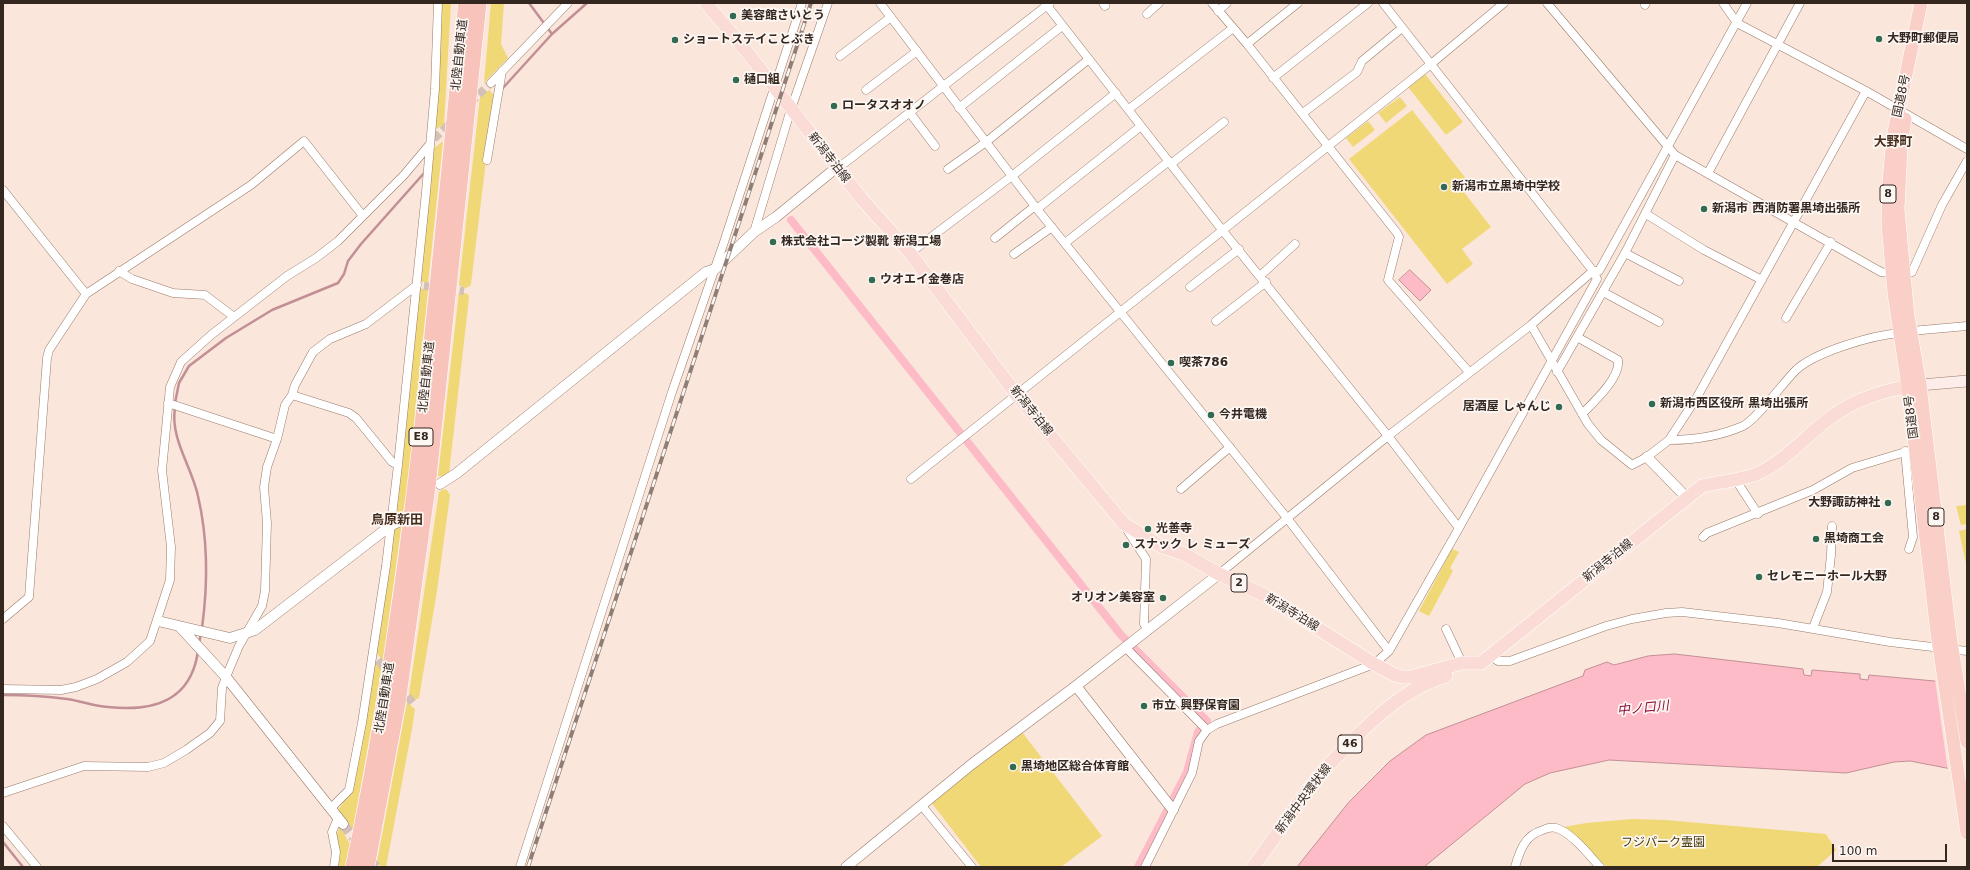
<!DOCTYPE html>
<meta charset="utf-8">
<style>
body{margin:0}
#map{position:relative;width:1970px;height:870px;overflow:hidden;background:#fbe6db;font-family:"DejaVu Sans",sans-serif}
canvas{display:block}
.frame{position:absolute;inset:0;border:4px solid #342720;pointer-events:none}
.scale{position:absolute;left:1832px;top:844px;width:115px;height:18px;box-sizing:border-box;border:2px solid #342720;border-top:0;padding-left:5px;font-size:12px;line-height:14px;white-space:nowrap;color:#342720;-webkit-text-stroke:3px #fdf7f3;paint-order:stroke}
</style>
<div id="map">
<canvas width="1970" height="870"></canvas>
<div class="frame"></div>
<div class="scale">100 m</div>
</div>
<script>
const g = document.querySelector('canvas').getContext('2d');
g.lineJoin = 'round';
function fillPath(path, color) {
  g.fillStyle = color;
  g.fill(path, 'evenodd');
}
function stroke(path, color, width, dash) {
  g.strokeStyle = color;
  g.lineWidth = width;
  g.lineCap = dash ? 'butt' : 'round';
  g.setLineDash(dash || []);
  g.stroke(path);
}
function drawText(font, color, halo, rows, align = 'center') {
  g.font = font + ' "DejaVu Sans","Noto Sans JP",sans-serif';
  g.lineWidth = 3.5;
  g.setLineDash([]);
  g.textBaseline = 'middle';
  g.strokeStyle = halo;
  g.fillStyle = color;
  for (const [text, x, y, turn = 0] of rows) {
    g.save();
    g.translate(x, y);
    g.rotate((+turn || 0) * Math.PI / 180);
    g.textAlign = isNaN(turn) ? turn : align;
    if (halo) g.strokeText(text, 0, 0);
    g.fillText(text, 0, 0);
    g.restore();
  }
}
fillPath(new Path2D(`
 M441,3H451L444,124L435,130Z
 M491,3H504L501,44L508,58L484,83Z
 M1425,74L1463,122L1446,135L1408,87Z
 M489,90L494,95L471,284L470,286L466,288L459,285L480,97Z
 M1400,97L1407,106L1386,123L1378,113Z
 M1412,110L1471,185L1463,191L1491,227L1462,249L1473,264L1447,284L1349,159Z
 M1368,121L1375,130L1353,147L1346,138Z
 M443,141L428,284L421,281L432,150Z
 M419,288L428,290L406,501L402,514L397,513L395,505Z
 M459,292L468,294L469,298L449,473L445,477L438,476Z
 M444,489L447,490L450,495L437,591L419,698L414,700L409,694L439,492Z
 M1967,505V524L1961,525L1956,506Z
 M402,522L383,660L375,652L393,530Z
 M1967,529V568L1959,531Z
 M1452,549L1459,552L1450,568L1453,571L1429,616L1419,611Z
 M373,659L382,669L353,829L338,810L351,791Z
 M407,702L415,709L412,729L386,867H382L377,862Z
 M1022,732L1102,836L1061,867H981L931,802Z
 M1632,819L1665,820L1826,834L1836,850L1817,867H1607L1564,827L1586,823Z
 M340,827L351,846L346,867H337L336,836Z`), '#f0d877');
const water = new Path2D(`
 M1410,270L1431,290L1420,301L1399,280Z
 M1675,654L1803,669L1804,675L1811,676L1812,670L1860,674V679L1868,680L1869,675L1967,684V772L1910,761L1894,762L1846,773L1609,760L1550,773L1525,784L1424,867H1297L1349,802L1390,761L1426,735L1583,676L1585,670L1607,662L1614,665L1648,656Z`);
fillPath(water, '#fdbbc7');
stroke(water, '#c18f95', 1);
fillPath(new Path2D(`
 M1935,679L1967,682V774L1948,771Z`), '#fbe6db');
stroke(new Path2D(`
 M529,3L552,34
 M502,89L552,34L587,3
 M175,403L179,383L189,366L226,338L272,310L338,283L344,274L348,261L361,244L425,172
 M175,408C170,439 192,467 198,496C208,539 208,584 202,628
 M199,644L201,633
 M3,695C25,695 45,696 67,699C81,701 94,706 108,707C154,712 191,701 198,651
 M3,842L23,867`), '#c18f95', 2.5);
stroke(new Path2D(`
 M791,220L1121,635L1207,721L1198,732L1187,772L1138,867`), '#fdbbc7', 8);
stroke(new Path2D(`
 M470,103L491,83
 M434,139L453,120
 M424,286L464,291
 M378,660L389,673
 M400,687L413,703`), '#d3c0b6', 8, [8, 4]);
stroke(new Path2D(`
 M343,824L376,867`), '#d3c0b6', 10, [10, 5]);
const minor = new Path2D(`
 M880,3L1037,209L1287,518L1389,651
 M1045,3L1223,231L1388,436L1459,528
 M1103,3L1105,6
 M1212,3L1247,44L1397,233L1399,237L1388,280L1469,372
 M1547,3L1675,155L1881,272L1904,275L1912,272L1942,205L1967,161
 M1723,3L1737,23L1866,91L1967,149
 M1645,5L1646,3
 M1218,11L1227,3
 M1147,14L1159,3
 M1247,44L1298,3
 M840,56L891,17
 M1273,78L1368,3
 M491,83L568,3
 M866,90L917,51
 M959,108L1062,26
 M1129,109L1233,28
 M910,113L935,146
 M1303,113L1357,72L1362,61L1402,28
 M487,160L502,71
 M1171,164L1224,122
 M836,168L846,162L1050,3
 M948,169L986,142L1089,59
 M1708,173L1800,3
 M3,190L86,294
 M1037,209L1141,126
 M1646,214L1704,250L1762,280
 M754,232L791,109L828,3
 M995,238L1035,206
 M1065,243L1169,161
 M910,253L1012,176L1116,93
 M1625,253L1679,281
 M1014,254L1052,227
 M119,271L132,279L173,293L205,295L234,317
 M1261,275L1295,244
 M1190,287L1239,249
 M1603,292L1659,322
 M1786,318L1831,242
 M1216,321L1266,282
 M1531,325L1588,424L1601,440L1632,465L1647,457L1669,440L1697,397L1866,91
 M1911,331L1967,326
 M1577,337L1618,360C1621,377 1594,402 1582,414
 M1557,372L1625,253L1675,155
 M292,395L349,413L356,418L392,462L398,465
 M168,403L277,439
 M1669,440C1694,440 1720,436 1743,426C1757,419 1783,383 1795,371C1814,352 1873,335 1900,333
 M1905,451L1913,537L1909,549
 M911,479L1431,64L1504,3
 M1740,479L1739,485L1758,514
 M1181,489L1230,447
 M1126,528L1146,559L1144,624L1148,629
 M1703,537L1707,533L1813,490L1852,468L1915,449
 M1219,574L1388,436L1531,325L1593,271H1599L1747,3
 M3,619L29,597L47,358L49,350L86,294L251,185L304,141L363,216
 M1813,628L1827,592L1831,555L1832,526
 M1446,629L1462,663
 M1125,647L1207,730
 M1491,656L1498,661H1510L1606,626L1632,619L1666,613L1682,612L1778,623L1890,642L1967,651
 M3,689L61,690L76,687L97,679L127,662L150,641L170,580L171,547L162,470L170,387L181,362L211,335L287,276L316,258L338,241L404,175L430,144
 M3,793L84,766L148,767L164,763L186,750L210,733L220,721L222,688L226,677L239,646L262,606L265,591L267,523L264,487L267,467L277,439L285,405L292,395L295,385L313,352L330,339L366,324L417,285
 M922,806L972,867
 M330,809L349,790L362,723L386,566L398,465L426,192L435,89L438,3
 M3,826L37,867
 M334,867L336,852L332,832L338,818
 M520,867L672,392L724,242L802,3
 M1145,867L1192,773L1199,741L1207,730L1217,724L1374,664L1389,651L1459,528L1597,279L1593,271L1383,3
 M1515,867C1520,850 1525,835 1543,830C1547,828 1552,827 1556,828C1571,832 1589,855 1600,867`);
const tertiary = new Path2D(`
 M1647,457L1686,497
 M440,484L457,473L706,272L715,269L754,232L776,217L836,168
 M158,621L230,638L255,630L390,526L400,521
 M180,627L226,677L343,824
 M1076,686L1173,810
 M846,867L972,764L1076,686L1219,574`);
const secondary = new Path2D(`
 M1920,385L1967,381`);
const primary = new Path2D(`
 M706,3L747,52L861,198L910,253L1016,394L1124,524L1163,547L1184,554L1219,574L1270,598L1374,664L1395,675L1403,677H1411L1462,663H1481L1702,486C1721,481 1743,481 1761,472C1788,458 1807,435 1831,417C1857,398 1887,389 1919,385
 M1253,867C1272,842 1289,815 1308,790C1324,768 1344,749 1363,730C1388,706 1413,686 1446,676`);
const trunk = new Path2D(`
 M1921,3L1893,137L1889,182L1888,224L1894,293L1908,387L1937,633L1967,833
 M1905,119L1901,146L1898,209L1904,275L1908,316L1920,385L1950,635L1967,742`);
const motorway = new Path2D(`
 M353,867C414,583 435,292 466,3
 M367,867L398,703L428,487L479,3`);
stroke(minor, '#987a69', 9);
stroke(tertiary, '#987a69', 11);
stroke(secondary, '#987a69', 12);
stroke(primary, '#fff', 14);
stroke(trunk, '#fff', 14);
stroke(motorway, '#fff', 16);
stroke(minor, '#fff', 8);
stroke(tertiary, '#fff', 10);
stroke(secondary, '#fdedea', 11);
stroke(primary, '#fbdbd6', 13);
stroke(trunk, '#facfc8', 13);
stroke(motorway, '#f8c3ba', 15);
const rail = new Path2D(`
 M528,867L811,3`);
stroke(rail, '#8f7e75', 4);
stroke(rail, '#fdf7f3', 2.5, [8]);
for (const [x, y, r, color] of [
 [733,16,4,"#336b52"],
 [1879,39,4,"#336b52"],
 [675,40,4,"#336b52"],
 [736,80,4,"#336b52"],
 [834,106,4,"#336b52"],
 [1444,187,4,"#336b52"],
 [1704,209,4,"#336b52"],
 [773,242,4,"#336b52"],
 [872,280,4,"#336b52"],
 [1171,363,4,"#336b52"],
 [1652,404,4,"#336b52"],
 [1559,407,4,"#336b52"],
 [1211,415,4,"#336b52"],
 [1888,503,4,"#336b52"],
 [1148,529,4,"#336b52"],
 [1816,539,4,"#336b52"],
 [1126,545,4,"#336b52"],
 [1759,577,4,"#336b52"],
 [1163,598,4,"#336b52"],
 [1144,706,4,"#336b52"],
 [1013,767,4,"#336b52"]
]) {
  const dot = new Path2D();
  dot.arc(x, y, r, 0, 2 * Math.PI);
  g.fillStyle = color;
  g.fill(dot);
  stroke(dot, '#fdf7f3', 1.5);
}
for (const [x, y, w] of [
 [1888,194,16],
 [421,437,24],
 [1936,517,16],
 [1239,583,16],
 [1350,744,24]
]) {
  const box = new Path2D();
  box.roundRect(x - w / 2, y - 9, w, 18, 3);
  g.fillStyle = '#fdf7f3';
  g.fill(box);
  stroke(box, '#342720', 1);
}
drawText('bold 11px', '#342720', null, [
 ["8",1888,194],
 ["E8",421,437],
 ["8",1936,517],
 ["2",1239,583],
 ["46",1350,744]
]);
drawText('bold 12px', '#342720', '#fdf7f3', [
 ["美容館さいとう",741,16],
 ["大野町郵便局",1887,39],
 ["ショートステイことぶき",683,40],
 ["樋口組",744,80],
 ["ロータスオオノ",842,106],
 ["新潟市立黒埼中学校",1452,187],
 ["新潟市 西消防署黒埼出張所",1712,209],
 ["株式会社コージ製靴 新潟工場",781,242],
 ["ウオエイ金巻店",880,280],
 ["喫茶786",1179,363],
 ["新潟市西区役所 黒埼出張所",1660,404],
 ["居酒屋 しゃんじ",1551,407,"right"],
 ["今井電機",1219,415],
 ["大野諏訪神社",1880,503,"right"],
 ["光善寺",1156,529],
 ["黒埼商工会",1824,539],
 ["スナック レ ミューズ",1134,545],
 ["セレモニーホール大野",1767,577],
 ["オリオン美容室",1155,598,"right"],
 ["市立 興野保育園",1152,706],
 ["黒埼地区総合体育館",1021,767]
], 'left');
drawText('12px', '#342720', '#fdf7f3', [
 ["北陸自動車道",460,55,-84],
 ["国道8号",1902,96,-78],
 ["新潟寺泊線",829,158,52],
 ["北陸自動車道",427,377,-84],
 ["新潟寺泊線",1031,411,51],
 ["国道8号",1912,417,-97],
 ["新潟寺泊線",1608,561,-39],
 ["新潟寺泊線",1292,613,31],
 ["北陸自動車道",385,698,-81],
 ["新潟中央環状線",1304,799,-53]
]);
drawText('12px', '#443a0c', '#fdf7f3', [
 ["フジパーク霊園",1663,843]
]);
drawText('bold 13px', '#462d1e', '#fdf7f3', [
 ["大野町",1893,143],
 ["鳥原新田",397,521]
]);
drawText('italic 13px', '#8d0e3d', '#fdf7f3', [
 ["中ノ口川",1643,709,-6]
]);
</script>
